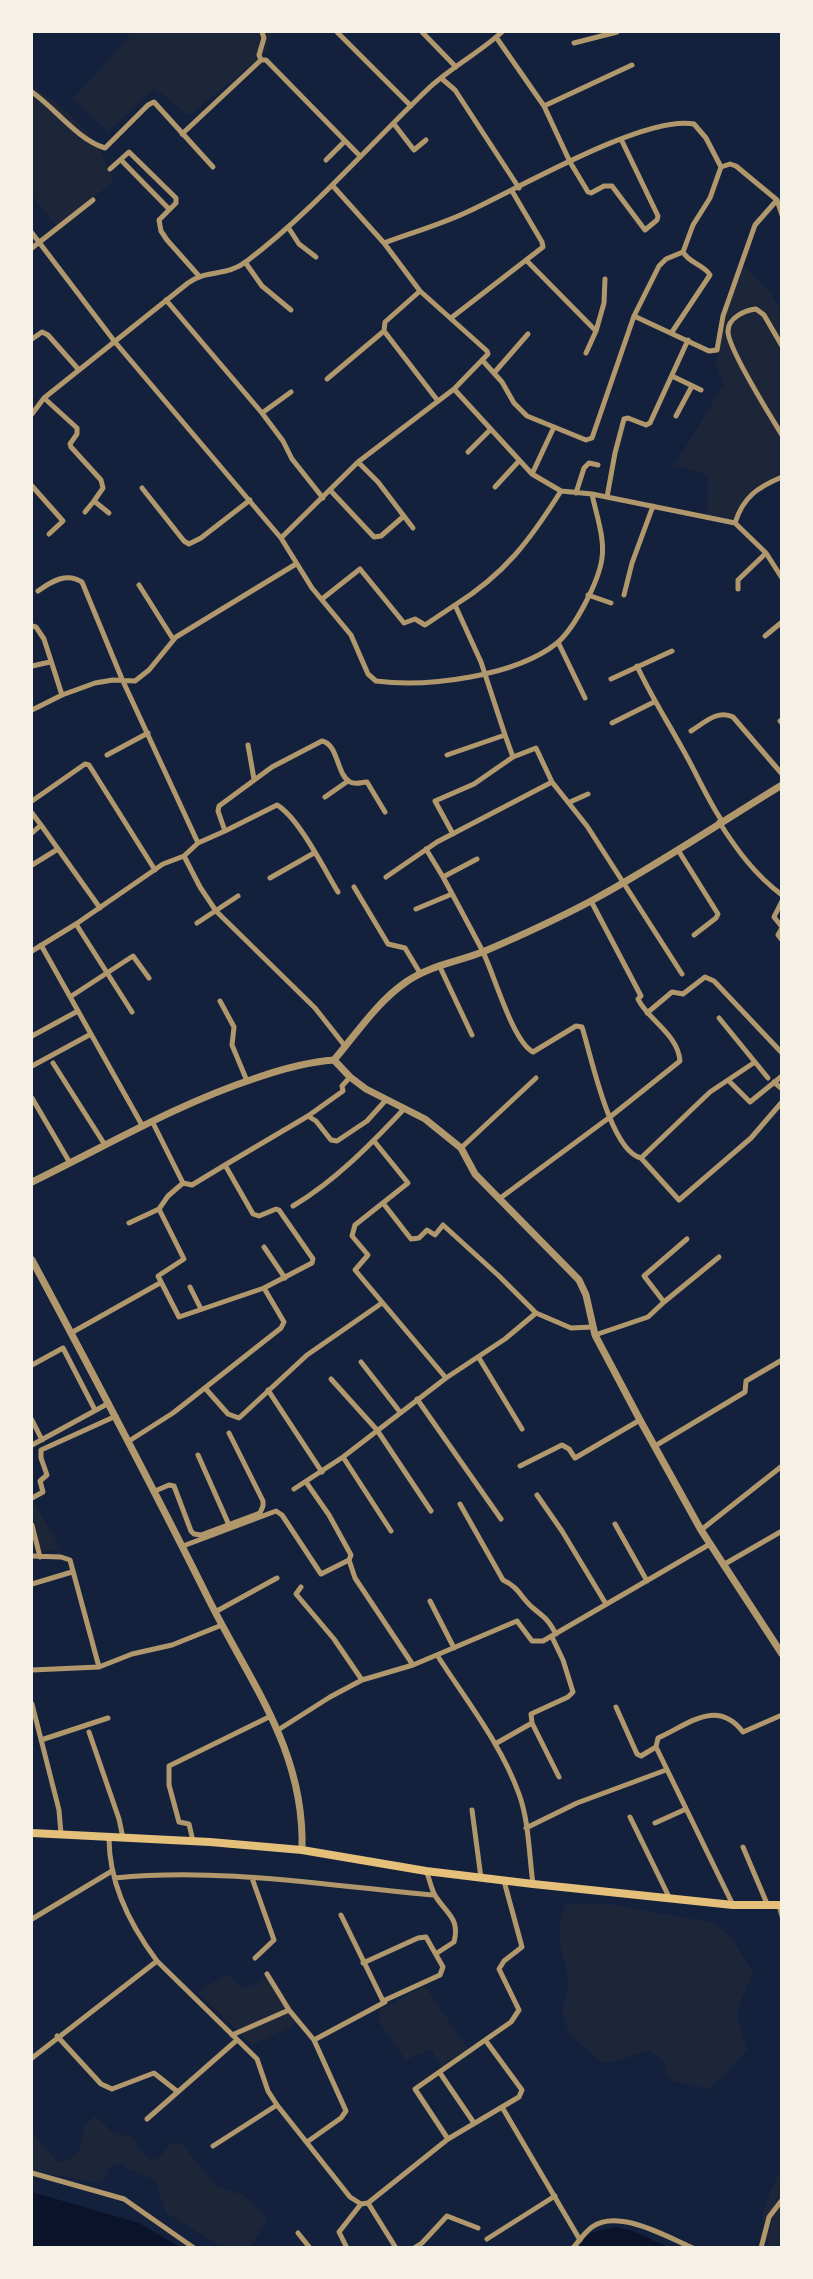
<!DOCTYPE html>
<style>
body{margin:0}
#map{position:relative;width:813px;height:2279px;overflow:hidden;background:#14213d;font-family:"Noto Serif",serif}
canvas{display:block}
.frame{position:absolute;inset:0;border:33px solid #f6f1e7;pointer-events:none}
</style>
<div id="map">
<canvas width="813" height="2279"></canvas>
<div class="frame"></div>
</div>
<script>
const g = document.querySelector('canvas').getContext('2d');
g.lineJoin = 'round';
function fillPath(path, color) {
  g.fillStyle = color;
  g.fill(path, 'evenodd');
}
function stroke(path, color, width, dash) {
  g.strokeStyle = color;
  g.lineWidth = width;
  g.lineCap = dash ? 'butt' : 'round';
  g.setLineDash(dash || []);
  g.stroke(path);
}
fillPath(new Path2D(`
 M124,32H270L271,33L270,49L189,116L154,88L108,132L73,99L129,37Z
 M32,86C55,102 82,121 97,145C104,156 108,169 113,181L58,228L32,195Z
 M740,262L767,288L781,311V474C755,487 744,492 733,521L707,518L708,475L674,465L724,384L715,362C721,346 720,337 724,323C730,303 736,283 740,262Z
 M32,1498L62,1551L32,1550Z
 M603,1903L714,1923L733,1939L753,1973L740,2002L737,2017L747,2050L723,2077L708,2089L674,2081L667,2075L664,2062L649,2050L617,2061L603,2062L576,2041L566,2026L562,2011L569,1980L560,1944V1925L565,1904Z
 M228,1975L243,1989L271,1975L302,2021L252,2045L198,1993L212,1983Z
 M425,1986L468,2049L441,2067L431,2049L406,2060L380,2023L379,2010Z
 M94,2117C102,2120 103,2123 109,2129C115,2135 124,2135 132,2136L143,2154L150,2160L157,2159L173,2142L182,2144L216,2186L245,2196L267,2219L251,2247H222L166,2213L155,2180L118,2164L111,2165L104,2180L95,2183L32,2170V2133L57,2161L63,2163L79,2152L85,2125Z
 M781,2169V2247H769L762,2216L771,2190Z`), '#1d2539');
fillPath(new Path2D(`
 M32,2192L139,2223L180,2247H32Z
 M616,2227L633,2231L668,2247L579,2248C585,2230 600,2231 616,2227Z`), '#0b132b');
stroke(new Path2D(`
 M337,32L411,106
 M422,32L456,67
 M496,37L544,106L570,162L588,192L591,193L604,186H612L645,230L657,220L658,216L621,139
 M574,43L617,32
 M261,60L259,55L264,38L262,32
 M441,78L455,90L519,188
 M32,92C56,109 77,139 105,148L148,105L154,102L213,167
 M544,106L632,65
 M394,124L414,150L426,140
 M182,134L261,60H266L360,156
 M121,160L169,209
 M326,160L345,141
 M721,167L730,164L736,166L777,200L782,215
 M110,169L129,152L176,198V203L159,220L161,231L167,240L199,276
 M288,227L299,244L316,257
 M32,233L115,342L281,538L312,588L351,635L368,674L376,681C427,688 516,676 557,643C575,628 599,581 602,558C605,538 596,514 592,494
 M384,243C411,233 439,225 465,213C516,190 643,115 694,124L706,138L721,167
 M32,248L93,200
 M526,260L596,331L586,353
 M245,262L262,286L291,310
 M166,300L262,413L283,441L292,459L323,498
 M634,316L659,266L666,259L683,252L693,225L710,198L721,167
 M451,318L543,247L542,242L512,191
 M384,331L438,401
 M596,331L604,303L605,279
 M672,332L710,275C704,265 689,263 683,252
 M32,339L42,332L48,335L79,370
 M782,346L764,315L756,309C745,310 728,318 728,331C727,347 771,417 782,435
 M483,361L502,382L514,403L527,416L586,440L592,438L634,316L709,351L717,350L723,316L755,225L777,200
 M494,373L528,334
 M672,376L701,390
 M327,379L384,331L385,322L420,291
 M454,389L532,474L561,491L592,494L735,523L766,553L782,578
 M44,398L77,428V434L70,444L71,447L101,480L103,488L94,501L109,513
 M262,413L291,392
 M32,414L44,398L188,283C209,268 225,278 247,261C314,210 369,145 430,87C452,67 480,52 502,32
 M676,416L692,386
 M468,452L490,430
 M358,462L378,482L413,528
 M532,474L554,427
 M32,486L63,521L49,534
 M495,487L518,462
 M142,488L184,541L189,544L201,538L250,500
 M330,490L374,537L381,536L404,516
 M576,493L584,468L589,463L598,465
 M607,497L615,453L624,419L628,418L646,425L650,423L688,340
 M85,512L94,501
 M735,523C743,497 758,487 782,477
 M281,538L358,462L454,389L488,354L487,351L420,291L384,243L332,185
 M139,585L173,639
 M738,589V580L766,553
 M38,591C52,581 67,572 82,582L122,679L198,843
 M588,595L611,603
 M624,595L632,563L653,506
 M322,599L360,569L404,623L415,619L425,625L455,605
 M32,626L36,627L44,639L62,695
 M765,636L782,622
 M558,642L585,698
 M32,666L50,662
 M637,666C651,696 666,719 682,748C696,772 706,797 722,821
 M611,679L672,651
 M32,710L62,695L95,683L113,680L135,681L149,670L176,637L296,564
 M780,721L782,723
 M612,723L654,702
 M691,731C704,723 718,709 733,717L782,774
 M505,735L513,757L536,748L552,782
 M248,745L254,779
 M107,755L148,733
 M447,755L505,735L481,662L455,605C505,574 530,540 561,491
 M325,797L348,781
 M32,801L85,764L89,765L155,870
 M570,802L588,794
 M32,813L41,825L32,833
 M719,822C737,850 755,875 782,895
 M41,825L100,908
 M225,831L277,805C299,818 324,869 338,892
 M453,834L435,801L474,784L513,757
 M426,849L443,877
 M678,850L718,914L716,918L694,935
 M477,859L443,877C456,901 469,925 482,950C494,973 512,1041 533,1052L576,1026L582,1027C591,1055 610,1151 641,1158L710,1092L755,1062
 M32,865L58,849
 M386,877L437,842L552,782L587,826L682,974
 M270,878L314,853
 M354,887L388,944L405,948L420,973
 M782,901L774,917L782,927
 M416,909L452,894
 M197,923L238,896
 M76,924L132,1012
 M782,928L778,935L782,940
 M41,945L142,1125
 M32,951L76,924L163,864L184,856
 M439,965L472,1035
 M70,997L133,956L149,978
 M220,1001L234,1027L232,1045L247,1081
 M647,1013L672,992L683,994L705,977L714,981L782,1053
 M719,1018L768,1078
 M32,1036L78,1011
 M345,1046L315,1008L216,911L200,887L184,856L198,843L225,831L218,811L219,806L272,767L322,741C339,745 336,774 350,782C356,785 361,782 367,782L385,812
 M53,1063L105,1145
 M32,1066L91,1034
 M729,1081L750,1102L782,1076
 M774,1082L782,1089
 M32,1098L70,1163
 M308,1116L316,1121L331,1140L337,1141L367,1121L385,1101
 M152,1121L183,1183L192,1185L225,1165L253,1214L259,1216L276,1209L279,1210L313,1259L312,1263L264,1288L179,1317L158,1276L184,1259L159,1209
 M374,1141L408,1183L355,1225L352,1236L368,1255L355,1270L446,1378
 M461,1148L536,1078
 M641,1158L679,1200L751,1138L782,1102
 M225,1165L308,1116L343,1091L342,1086L350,1077
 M499,1199L610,1117L680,1061C678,1034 647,1019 638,999L641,996L591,901
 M383,1203L411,1239L419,1238L427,1230L435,1235L443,1225L499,1276L536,1313
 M293,1206C335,1181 370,1145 404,1109
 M159,1209L168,1196L183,1183
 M129,1223L159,1209
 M264,1247L285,1278
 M190,1287L201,1309
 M664,1302L719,1257
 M71,1333L160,1283
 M595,1335L648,1317L664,1302L644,1276L687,1239
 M479,1358L522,1429
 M361,1362L400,1412
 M32,1365L63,1348L95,1410
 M331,1379L377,1430L431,1511
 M205,1388L228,1414L239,1418L307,1355L382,1303
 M268,1390L322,1472
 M417,1399L501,1519
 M32,1420L42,1440
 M129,1441L173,1413L281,1328L284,1322L264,1288
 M32,1445L109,1403
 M655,1446L745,1392L746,1381L782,1360
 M198,1455L229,1525
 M343,1457L391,1531
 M520,1466L562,1445L569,1449L575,1458L640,1420
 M306,1482L329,1515L351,1555L349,1560L355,1578L413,1665
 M294,1489L343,1457L446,1378L505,1339L536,1313L571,1328L592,1327
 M155,1491L169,1485L174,1486L191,1531L194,1534L201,1535L260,1513L263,1506V1501L229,1433
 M537,1495L562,1531L606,1604
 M32,1498L43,1492L40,1481L47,1475L41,1458V1450L116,1416
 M460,1504L503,1580C520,1588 520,1597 533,1608C546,1619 547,1618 556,1634
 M615,1524L647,1581
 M32,1525L40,1557
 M701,1530L782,1466
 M183,1546L276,1511L282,1515L321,1574L349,1560
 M32,1556L61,1557L70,1560L99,1667
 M723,1565L782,1531
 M32,1584L72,1572
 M301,1587L296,1594L334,1639L362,1680
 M430,1601L454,1648
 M215,1612L277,1578
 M552,1637L563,1660L573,1692L568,1697L531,1714L532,1723L559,1777
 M437,1655C466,1700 501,1744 519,1794C529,1821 529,1855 533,1884
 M32,1670L99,1667L132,1654L172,1645L222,1625
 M32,1704L59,1810L61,1834
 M616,1707L637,1754L641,1756L656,1747
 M278,1730L330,1697L362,1680L413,1665L517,1621L532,1641H543L710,1544
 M89,1732L119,1819L123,1838
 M41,1740L108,1718
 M495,1744L532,1723
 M472,1810L481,1878
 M630,1817L670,1899
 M655,1823L686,1809
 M526,1828L577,1803L666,1770
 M109,1838C109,1883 130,1925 157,1961L257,2059L268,2091L277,2105L350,2197L361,2204L368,2203L448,2139L502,2107L580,2240
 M193,1841L189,1824L179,1822L169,1785V1766L271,1716
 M743,1847L768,1906
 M426,1871C430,1879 431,1890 436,1897C448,1915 460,1919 454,1942L437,1953
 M115,1878C220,1867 329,1886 434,1895
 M252,1878L274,1940L255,1958
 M733,1905L656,1747L658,1738C689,1724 717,1698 743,1732L782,1715
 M779,1905L782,1916
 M341,1915L383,2001L440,1975L443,1967L426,1937L418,1938L363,1963
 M32,1919L112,1871
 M267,1974L289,2010L314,2040L346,2111L341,2118L307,2142
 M232,2035L289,2010
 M57,2036L101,2084L112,2089L154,2073L178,2092
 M314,2040L385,2002
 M486,2041L522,2090L519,2097L502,2107
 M32,2058L157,1961
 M440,2073L474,2123
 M147,2119L237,2040
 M448,2139L415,2089L511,2022L519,2010L499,1969L504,1961L522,1947L504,1881
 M213,2146L277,2105
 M32,2173L124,2199L194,2248
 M368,2203L396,2248
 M298,2233L310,2248
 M487,2239L555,2196
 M347,2248L339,2232L361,2204
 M414,2248L422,2243L447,2216L478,2228
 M573,2248C579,2241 585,2232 592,2227C618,2208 667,2237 693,2248
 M761,2248L769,2217L782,2200`), '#b1986c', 5);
stroke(new Path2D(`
 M334,1060L350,1077L366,1089L425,1119L461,1148L475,1174L579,1280L586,1295L595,1335L640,1420L701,1530L782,1654
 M334,1060C357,1033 377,1002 406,982C430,965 458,962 485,951C520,936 557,919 591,901C656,866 718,824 782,785
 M32,1182C106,1146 177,1104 256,1078C282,1069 306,1062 334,1060
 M32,1260C92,1372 152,1485 209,1600C251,1684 305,1751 302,1850`), '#b1986c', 7);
stroke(new Path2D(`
 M32,1833L210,1842L302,1850L426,1871L533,1884L733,1905H782`), '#e5c07b', 8);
</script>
